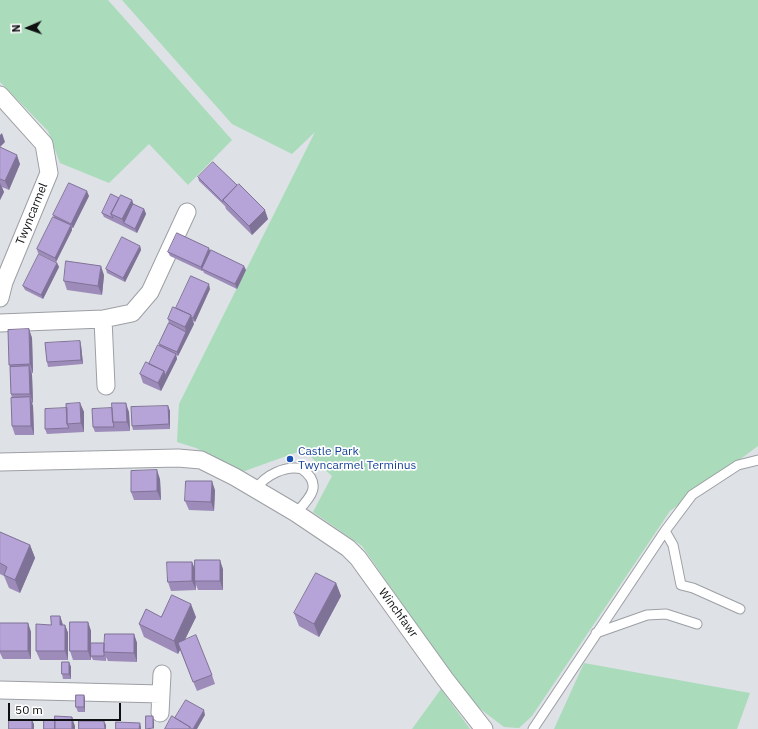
<!DOCTYPE html>
<style>
body{margin:0}
#map{position:relative;width:758px;height:729px;overflow:hidden;background:#dee1e6;font-family:"IBM Plex Sans",sans-serif}
canvas{display:block}
.north{position:absolute;left:8px;top:8px;width:40px;height:40px;-webkit-text-stroke:3px #fff;paint-order:stroke;rotate:268deg;font-size:11px;font-weight:700;line-height:16px;text-align:center;color:#0e0f11}
.north::after{content:'';display:block;margin:auto;width:14px;height:18px;background:#0e0f11;clip-path:polygon(50% 0,100% 100%,50% 72%,0 100%)}
.scale{position:absolute;left:8px;top:703px;width:113px;height:18px;box-sizing:border-box;border:2px solid #0e0f11;border-top:0;padding-left:5px;font-size:12px;line-height:14px;white-space:nowrap;color:#0e0f11;-webkit-text-stroke:3px #fff;paint-order:stroke}
</style>
<div id="map">
<canvas width="758" height="729"></canvas>
<div class="north">N</div>
<div class="scale">50 m</div>
</div>
<script>
const g = document.querySelector('canvas').getContext('2d');
g.lineJoin = 'round';
function fillPath(path, color) {
  g.fillStyle = color;
  g.fill(path, 'evenodd');
}
function stroke(path, color, width, dash) {
  g.strokeStyle = color;
  g.lineWidth = width;
  g.lineCap = dash ? 'butt' : 'round';
  g.setLineDash(dash || []);
  g.stroke(path);
}
function drawText(font, color, halo, rows, align = 'center') {
  g.font = font + ' "IBM Plex Sans",sans-serif';
  g.lineWidth = 3.5;
  g.setLineDash([]);
  g.textBaseline = 'middle';
  g.strokeStyle = halo;
  g.fillStyle = color;
  for (const [text, x, y, turn = 0] of rows) {
    g.save();
    g.translate(x, y);
    g.rotate((+turn || 0) * Math.PI / 180);
    g.textAlign = isNaN(turn) ? turn : align;
    if (halo) g.strokeText(text, 0, 0);
    g.fillText(text, 0, 0);
    g.restore();
  }
}
fillPath(new Path2D(`
 M0,0H108L232,140L188,185L149,144L109,183L60,163L48,131L0,82Z
 M122,0H758V446L670,511L532,716L519,728L504,727L479,708L460,687L362,546L313,512L332,476L303,450L242,472L196,448L177,442L179,404L315,132L292,154L232,124Z
 M584,663L750,693L737,729H554Z
 M441,689L470,729H412Z`), '#aadbbb');
const service = new Path2D(`
 M256,489C265,475 286,465 302,469C324,485 309,499 296,513
 M665,531L692,495L738,465L758,460
 M596,633L647,615L666,614L697,624
 M533,729L665,531L673,545L681,585L693,588L740,609`);
const minor = new Path2D(`
 M0,95L44,144L49,173L4,282L0,298
 M103,319L106,386
 M0,323L103,319L132,313L150,292L187,212
 M0,462L178,458L201,460L235,477L296,513L348,548L358,558L445,679L484,729
 M0,690L161,694
 M160,713L162,674`);
stroke(service, '#9c9fa3', 11);
stroke(minor, '#9c9fa3', 19);
stroke(service, '#fff', 9);
stroke(minor, '#fff', 17);
fillPath(new Path2D(`
 M0,147L20,164L9,190L2,187L4,192L0,200Z
 M198,177L268,219L252,235L226,209L225,206L199,181Z
 M89,196L73,228H72V230L56,262L38,253L37,249L54,217L53,215Z
 M119,198L132,200L133,204L144,209L146,214L137,233L104,217L102,213Z
 M140,246L141,250L125,282L107,273L106,269Z
 M210,251L246,270L237,289L204,273L203,271H202L170,256L168,252Z
 M57,263L59,267L43,299L25,290L23,286Z
 M104,275L102,295L67,290L64,281Z
 M210,289L195,322L193,321L194,324L178,356L176,355L177,359L161,391L143,383L140,374L149,364L160,347L159,344L169,323L168,319L176,308Z
 M29,329L32,338L33,373H32V375L33,403H32L33,406L34,435H15L12,426V398L11,394L10,367L9,365Z
 M80,341L81,345L83,364L48,367L47,362Z
 M80,403L84,412V432L47,434L45,429L67,408Z
 M168,406L170,411V429L133,430L132,426Z
 M129,412L130,431L95,432L93,427Z
 M160,479L161,500H134L131,492Z
 M215,490L214,511L189,510L185,501Z
 M0,532L30,545L35,558L20,593L9,588L4,576L0,574Z
 M192,562L195,569H223V590H198L195,582L196,590L171,591L168,582Z
 M336,583L341,596L319,637L299,626L294,613Z
 M60,616L63,625H65L68,633V660H40L36,651L51,625Z
 M161,617H196L185,639L212,675L215,684L197,691L180,650L178,654L144,637L139,624Z
 M88,622L91,631V643L105,644L134,634L137,643V662L108,661L106,657V661L93,660L91,656V660H73L70,651Z
 M0,623H28L31,632V659H3L0,653Z
 M69,662L71,667V679H63L62,674Z
 M84,695L85,699V712H78L76,707Z`), '#9d8cba');
fillPath(new Path2D(`
 M2,133L5,142L0,147V135Z
 M17,155L20,164L9,190L5,181Z
 M0,183L4,192L0,200Z
 M87,191L89,196L73,228L71,224Z
 M132,200L135,209L124,223L122,219Z
 M144,209L146,214L137,233L135,229Z
 M265,210L268,219L252,235L249,226Z
 M71,225L72,230L56,262L55,258Z
 M140,246L141,250L125,282L123,278Z
 M209,248L211,253L202,269V271L201,267Z
 M57,263L59,267L43,299L41,295Z
 M101,266L104,275L102,295L98,286Z
 M244,266L246,270L237,289L235,284Z
 M209,284L210,289L195,322L193,318Z
 M191,315L194,324L178,356L177,352L186,332L185,327Z
 M29,329L32,338L33,373L30,364Z
 M80,341L81,345L83,364L81,360Z
 M176,354L177,359L161,391L158,383L164,371Z
 M29,366L32,375L33,403L30,394Z
 M30,397L33,406L34,435L31,426Z
 M80,403L84,412V432L81,423Z
 M126,403L129,412L130,431L127,422Z
 M168,406L170,411V429L169,424Z
 M157,470L160,479L161,500L157,491Z
 M212,481L215,490L214,511L211,502Z
 M30,545L35,558L20,593L15,580Z
 M220,560L223,569V590L220,581Z
 M192,562L195,570L196,590L192,581Z
 M336,583L341,596L319,637L314,624Z
 M191,604L196,617L178,654L174,641Z
 M60,616L63,625H60Z
 M88,622L91,631V660L88,651Z
 M28,623L31,632V659L28,651Z
 M65,625L68,633V660L65,651Z
 M134,634L137,643V662L134,653Z
 M69,662L71,667V679L69,674Z
 M84,695L85,699V712L84,707Z
 M204,710L205,715L197,729H193Z
 M153,716L154,721V729L153,728Z
 M72,717L75,726V729H72Z
 M32,720L34,724V729H32Z
 M104,721L106,725V729H105Z
 M140,723L141,727V729H139Z`), '#7f7297');
const building = new Path2D(`
 M0,147L17,155L5,181L0,179Z
 M213,162L237,185L223,200V202L198,177Z
 M69,183L87,191L71,224L53,215Z
 M239,184L265,210L249,226L223,200Z
 M111,194L119,198L111,214L113,218L102,213Z
 M121,195L132,200L122,219L111,214Z
 M133,204L144,209L135,229L124,223Z
 M53,217L71,225L55,258L37,249Z
 M177,233L209,248L201,267L168,252Z
 M122,237L140,246L123,278L106,269Z
 M211,250L244,266L235,284L202,269Z
 M39,254L57,263L41,295L23,286Z
 M66,261L101,266L98,286L64,281Z
 M191,276L209,284L193,318L191,317V315L176,308Z
 M173,307L191,315L185,327L168,319Z
 M169,323L186,332L177,352L159,344Z
 M29,329L30,364L9,365L8,330Z
 M80,341L81,360L47,362L45,343Z
 M158,345L176,354L165,376L164,371L149,364Z
 M146,362L164,371L158,383L140,374Z
 M29,366L30,394H11L10,367Z
 M30,397L31,426H12L11,398Z
 M80,403L81,423L67,424L66,404Z
 M112,403H126L127,422H113Z
 M168,406L169,424L132,426L131,407Z
 M67,408V424L69,428L45,429V409Z
 M112,408L113,422L114,427H93L92,409Z
 M157,470V491L131,492V471Z
 M186,481H212L211,502L185,501Z
 M0,532L30,545L15,580L4,575L7,567L0,563Z
 M195,560H220V581H195Z
 M167,562H192V581L168,582Z
 M316,573L336,583L314,624L294,613Z
 M172,595L191,604L174,641L139,624L146,609L161,617Z
 M51,616H60V625H65V651H36V624L51,625Z
 M70,622H88V651H70Z
 M0,623H28V651H0Z
 M105,634H134V653L104,652Z
 M196,635L212,675L193,682L178,643Z
 M91,643H104V656H91Z
 M62,662H69V674H62Z
 M76,695H84V707H76Z
 M186,700L204,710L193,729H191L190,727L175,718Z
 M55,716L72,717V729H55Z
 M146,716H153V728L146,729Z
 M172,716L190,727L189,729H165Z
 M9,720H32V729H9Z
 M44,720H55V729H44Z
 M79,721H104L105,729H79Z
 M116,722L140,723L139,729H116Z`);
fillPath(building, '#b6a3d8');
stroke(building, '#7f7297', 1);
for (const [x, y, r, color] of [
 [290,459,4,"#1a4fb4"]
]) {
  const dot = new Path2D();
  dot.arc(x, y, r, 0, 2 * Math.PI);
  g.fillStyle = color;
  g.fill(dot);
  stroke(dot, '#fff', 1.5);
}
drawText('12px', '#0e0f11', '#fff', [
 ["Twyncarmel",32,214,-68],
 ["Winchfawr",398,613,54]
]);
drawText('12px', '#164399', '#fff', [
 ["Castle Park",298,452],
 ["Twyncarmel Terminus",298,466]
], 'left');
</script>
